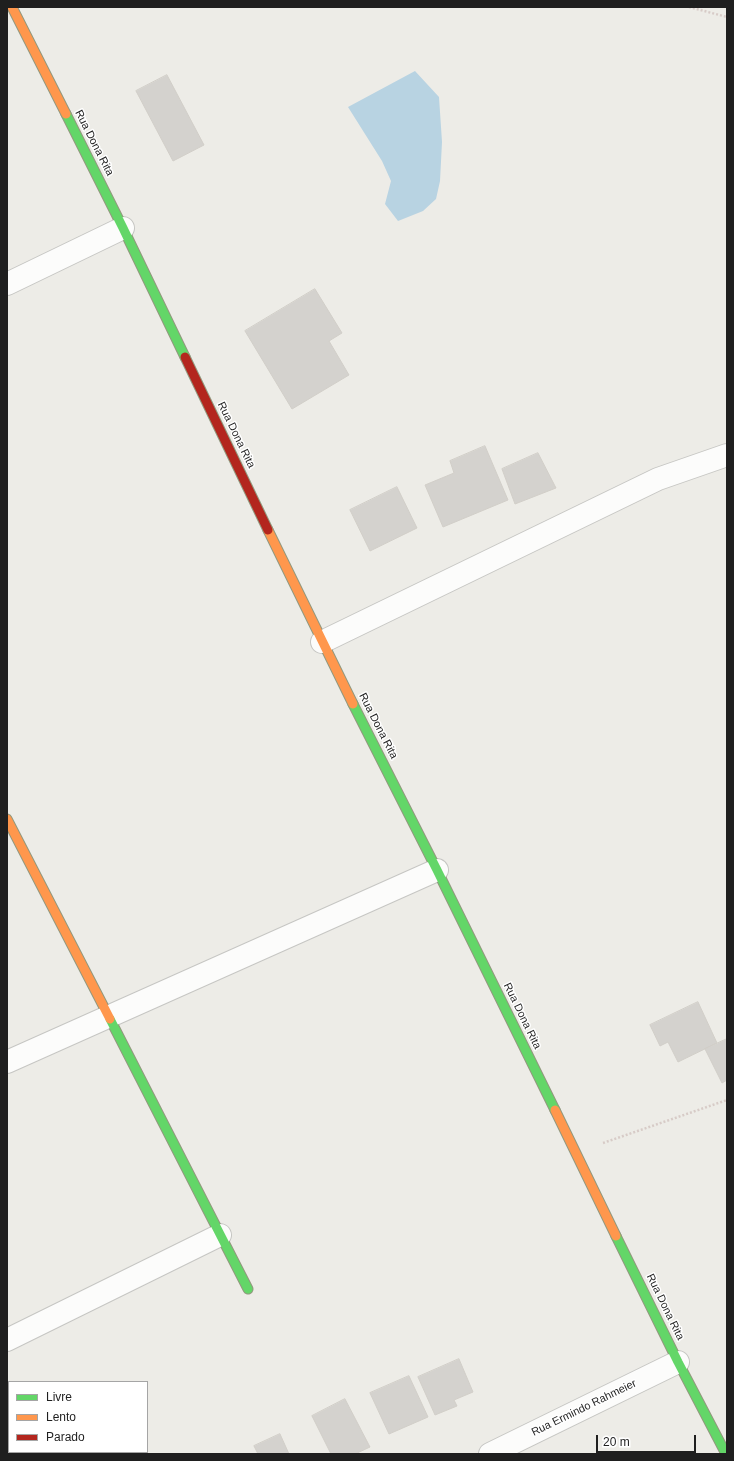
<!DOCTYPE html>
<style>
body{margin:0}
#map{position:relative;width:734px;height:1461px;overflow:hidden;background:#edece7;font-family:Arial,sans-serif}
canvas{display:block}
.frame{position:absolute;inset:0;border:8px solid #1f1f1f;pointer-events:none}
.legend{position:absolute;left:8px;top:1381px;width:140px;height:72px;box-sizing:border-box;background:#fff;border:1px solid #a5a5a5;margin:0;padding:5px 7px;list-style:none;font-size:12px;color:#1f1f1f}
.legend li{display:flex;align-items:center;gap:8px;height:20px}
.legend b{width:20px;border:1px solid #a5a5a5}
.scale{position:absolute;left:596px;top:1435px;width:100px;height:18px;box-sizing:border-box;border:2px solid #1f1f1f;border-top:0;padding-left:5px;font-size:12px;line-height:14px;white-space:nowrap;color:#1f1f1f;-webkit-text-stroke:3px #fff;paint-order:stroke}
</style>
<div id="map">
<canvas width="734" height="1461"></canvas>
<div class="frame"></div>
<ul class="legend">
<li><b style="height:5px;background:#63d668"></b>Livre</li>
<li><b style="height:5px;background:#ff974d"></b>Lento</li>
<li><b style="height:5px;background:#b3261e"></b>Parado</li>
</ul>
<div class="scale">20 m</div>
</div>
<script>
const g = document.querySelector('canvas').getContext('2d');
g.lineJoin = 'round';
function fillPath(path, color) {
  g.fillStyle = color;
  g.fill(path, 'evenodd');
}
function stroke(path, color, width, dash) {
  g.strokeStyle = color;
  g.lineWidth = width;
  g.lineCap = dash ? 'butt' : 'round';
  g.setLineDash(dash || []);
  g.stroke(path);
}
function drawText(font, color, halo, rows, align = 'center') {
  g.font = font + ' Arial,sans-serif';
  g.lineWidth = 3;
  g.setLineDash([]);
  g.textBaseline = 'middle';
  g.strokeStyle = halo;
  g.fillStyle = color;
  for (const [text, x, y, turn = 0] of rows) {
    g.save();
    g.translate(x, y);
    g.rotate((+turn || 0) * Math.PI / 180);
    g.textAlign = isNaN(turn) ? turn : align;
    if (halo) g.strokeText(text, 0, 0);
    g.fillText(text, 0, 0);
    g.restore();
  }
}
fillPath(new Path2D(`
 M415,71L439,97L442,142L440,181L436,199L423,211L398,221L385,204L391,181L382,161L348,107Z`), '#b8d3e2');
const building = new Path2D(`
 M167,75L204,145L173,161L136,91Z
 M315,289L342,333L329,341L349,375L292,409L245,331Z
 M485,446L508,500L443,527L425,485L454,473L450,461Z
 M538,453L556,488L515,504L502,469Z
 M397,487L417,528L370,551L350,510Z
 M698,1002L717,1043L678,1062L668,1042L660,1046L650,1025Z
 M727,1039V1080L722,1083L705,1049Z
 M459,1359L473,1392L454,1400L457,1406L435,1415L418,1377Z
 M409,1376L428,1417L389,1434L370,1393Z
 M345,1399L370,1447L355,1454H331L312,1416Z
 M280,1434L289,1454H258L254,1446Z`);
fillPath(building, '#d4d2ce');
stroke(building, '#d1cec8', 1);
const street = new Path2D(`
 M7,284L123,228
 M322,642L658,479L727,455
 M7,1062L437,870
 M7,1340L220,1235
 M490,1454L678,1362`);
const fast = new Path2D(`
 M66,114L123,228L185,357
 M353,704L437,870L555,1110
 M110,1019L248,1289
 M616,1236L678,1362L726,1454`);
const slow = new Path2D(`
 M12,7L66,114
 M268,530L353,704
 M7,819L110,1019
 M555,1110L616,1236`);
const jam = new Path2D(`
 M185,357L268,530`);
stroke(street, '#c6c6c3', 24);
stroke(fast, '#92987e', 11);
stroke(slow, '#92987e', 11);
stroke(jam, '#92987e', 11);
stroke(new Path2D(`
 M689,7L727,17
 M603,1143L727,1100`), '#d7cbc7', 2.5, [2, 2]);
stroke(street, '#fcfcfb', 22);
stroke(fast, '#63d668', 9);
stroke(slow, '#ff974d', 9);
stroke(jam, '#b3261e', 9);
drawText('11px', '#1f1f1f', '#fff', [
 ["Rua Dona Rita",94,143,63],
 ["Rua Dona Rita",236,435,64],
 ["Rua Dona Rita",378,726,63],
 ["Rua Dona Rita",522,1016,64],
 ["Rua Dona Rita",665,1307,64],
 ["Rua Ermindo Rahmeier",584,1408,-26]
]);
</script>
